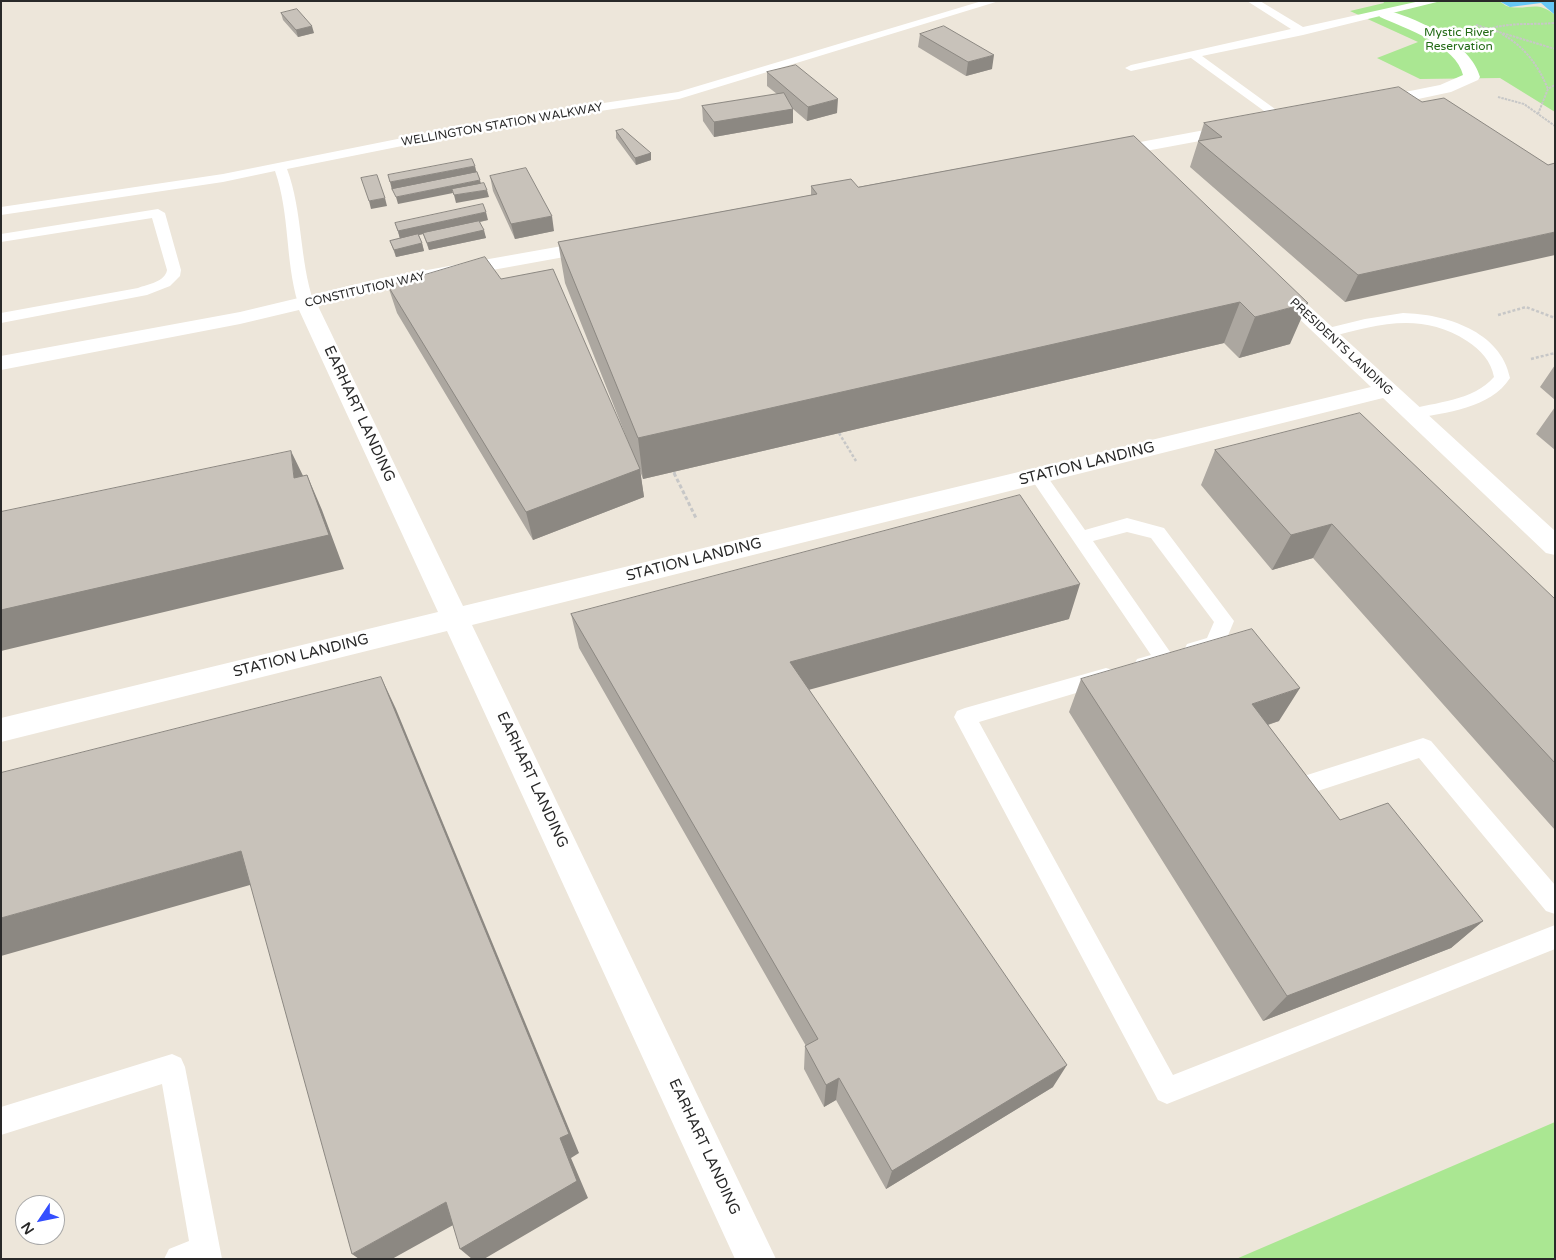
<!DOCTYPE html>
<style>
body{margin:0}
#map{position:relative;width:1556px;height:1260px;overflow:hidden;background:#ede6da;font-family:"Varela Round",sans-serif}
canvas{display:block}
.frame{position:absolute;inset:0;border:2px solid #292929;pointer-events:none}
.north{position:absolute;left:15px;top:1195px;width:50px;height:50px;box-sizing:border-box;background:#fff;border:1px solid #a9a9a9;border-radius:50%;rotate:236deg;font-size:14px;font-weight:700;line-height:20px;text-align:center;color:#292929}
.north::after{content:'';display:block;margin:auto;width:18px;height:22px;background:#344eff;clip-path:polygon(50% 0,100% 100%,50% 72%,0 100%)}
</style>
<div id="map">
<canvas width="1556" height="1260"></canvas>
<div class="frame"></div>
<div class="north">N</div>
</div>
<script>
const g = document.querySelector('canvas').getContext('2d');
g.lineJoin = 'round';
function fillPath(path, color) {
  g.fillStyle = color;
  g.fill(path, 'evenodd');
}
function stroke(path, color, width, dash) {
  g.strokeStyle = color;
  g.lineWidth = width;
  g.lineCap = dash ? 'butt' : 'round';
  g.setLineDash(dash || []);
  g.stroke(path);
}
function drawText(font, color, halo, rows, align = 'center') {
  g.font = font + ' "Varela Round",sans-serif';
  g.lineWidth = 5;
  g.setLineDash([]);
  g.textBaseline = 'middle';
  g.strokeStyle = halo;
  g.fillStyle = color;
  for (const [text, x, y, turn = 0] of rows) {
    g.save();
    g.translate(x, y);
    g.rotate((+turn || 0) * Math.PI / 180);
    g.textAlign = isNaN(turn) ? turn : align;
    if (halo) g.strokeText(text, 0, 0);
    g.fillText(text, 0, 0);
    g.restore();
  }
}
fillPath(new Path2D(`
 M1383,1H1499C1502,3 1507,7 1510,7C1530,10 1537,0 1555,15V112L1500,78L1420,79L1377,58L1418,42L1350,11L1384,3Z
 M1555,1122V1259H1236Z`), '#aae792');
fillPath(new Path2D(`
 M1499,1H1555V15L1541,3L1510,7Z`), '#66c7f6');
stroke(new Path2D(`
 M1476,25L1555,49
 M1489,29C1511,22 1532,25 1555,23
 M1502,34C1525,47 1538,65 1548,89
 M1498,97L1524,104L1555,126
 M1538,114L1548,89L1555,85`), '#c7c7c7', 2, [2.5, 1]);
stroke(new Path2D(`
 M1498,315L1526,307L1555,318
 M1531,359L1555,353
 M839,433L856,461
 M674,472L675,474`), '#c7c7c7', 2.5, [3, 2]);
stroke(new Path2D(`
 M674,473L696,518`), '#c7c7c7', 3, [4, 2.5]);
fillPath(new Path2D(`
 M982,1H999L679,99L502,126L287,169C303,212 299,259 314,303L306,308L298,303C285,260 290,214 275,171L223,182L1,215V207L223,174L502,118L678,92Z
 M1247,1H1260L1303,27L1420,1H1441L1303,35L1202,56L1286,117L1288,120L1286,123L1282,124L1191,58L1131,71L1125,68L1131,65L1291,29Z
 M158,209L165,213L181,270L180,276L170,286L147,295L1,323V313L138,288C148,284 165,282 167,270L152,218L1,242V234Z
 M1403,313C1445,314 1501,331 1510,378C1490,409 1446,412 1413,419L1407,418L1405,414L1407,410C1436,402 1473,401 1494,377C1491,361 1481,350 1467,341C1420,311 1377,325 1326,338L1318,333L1320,330L1365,319Z
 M1038,470L1044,472L1085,530L1127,518L1164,528L1234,621L1222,650L1194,658L1187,656L1184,650L1187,644L1207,638L1214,622L1151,538L1127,532L1093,541L1175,659L1172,665C1161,668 1148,675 1137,671L1134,665L1137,659L1151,655L1032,480L1029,476L1032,472Z
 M1106,668L1113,670L1116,676L1113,682L979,722L1173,1075L1555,925V949L1167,1104L1158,1100L954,717L957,711L965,708Z
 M1423,738L1431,741L1555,885V914L1546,911L1419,758L1287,801L1279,798L1276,791L1279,784Z
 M172,1054L181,1058L185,1067L222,1259H164L169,1249L189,1241L162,1084L1,1135V1107Z`), '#fff');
fillPath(new Path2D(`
 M1385,10C1416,17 1472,44 1480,77L1478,80L1451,92L1376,108L1370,107L1368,103L1370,99L1440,85L1463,75C1457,46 1405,28 1380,17L1378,14L1380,11Z
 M1237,124L1243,125L1246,129L1243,133L1108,158L1102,157L1099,153L1102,149L1108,148Z
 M596,240L603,242L606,246L603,250L382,290L318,306L463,606L1371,387L1269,290L1266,286L1269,282L1276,280L1283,282L1555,531V555L1546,553L1383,398L472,625L776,1259H735L447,631L1,742V718L438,612L299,310L240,324L1,370V356L240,312L382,278Z`), '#fff');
fillPath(new Path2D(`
 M281,13L314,33L298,37L283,20Z
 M920,34L992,69L966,76L918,47Z
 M767,72L837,113L807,121L793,109V123L714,137L703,121L702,106L777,94L767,86Z
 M1422,102L1548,165L1345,302L1190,167L1204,123Z
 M616,131L651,153V160L636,165L616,138Z
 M1134,136L1290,344L1239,358L1224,343L643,479L640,471L644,497L533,540L397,313L388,286L635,459L565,283L558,242L811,195V186L858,187Z
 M490,176L554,231L515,239L493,191Z
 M488,220L480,222L486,238L429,250L423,234L419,235L422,243L424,251L396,257L390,241L400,238L395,223Z
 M1555,365V400L1540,387Z
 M1555,407V450L1536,434Z
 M1215,450L1555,599V830L1313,558L1272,570L1201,485Z
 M571,614L1069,619L809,689L1053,1087L886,1189L836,1100L824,1107L804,1069L805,1046H806L579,648Z
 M1081,679L1279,721L1268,725L1340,820L1483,921L1451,948L1263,1021L1069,712Z`), '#aca7a0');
fillPath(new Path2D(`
 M312,26L314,33L298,37L296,30Z
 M994,55L992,69L966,76L968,62Z
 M838,99L837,113L807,121L808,107Z
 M793,109V123L714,137V122Z
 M651,153V160L636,165L635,158Z
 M475,166L477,174L392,190L390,182Z
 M480,180L482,188L452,189L453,193L398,204L396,197Z
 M487,190L489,197L456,203L454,195Z
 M385,198L387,206L371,209L369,201Z
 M486,212L488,220L400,239L398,231Z
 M552,216L554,231L515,239L511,224Z
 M484,230L486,238L429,250L427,243Z
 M1555,232V255L1345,302L1358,275Z
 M422,243L424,251L396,257L394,250Z
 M1240,302L1224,343L643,479L638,438Z
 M1308,303L1290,344L1239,358L1255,317Z
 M291,451L308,486L294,478Z
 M640,469L644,497L533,540L526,512Z
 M307,475L322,510L344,569L1,651V610Z
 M1332,524L1313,558L1272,570L1291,535Z
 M1080,584L1069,619L790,695V662Z
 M381,677L396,709L579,1153L571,1158L588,1198L484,1259H472L460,1249L560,1138Z
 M1300,688L1279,721L1233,736L1252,704Z
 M241,851L264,881L1,956V918Z
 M1483,921L1451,948L1263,1021L1287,996Z
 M1067,1065L1053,1087L886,1189L892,1171Z
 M839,1078L836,1100L824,1107L826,1085Z
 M446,1202L464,1219L392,1259H359L352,1254Z`), '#8c8882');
const building = new Path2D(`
 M297,9L312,26L296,30L281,13Z
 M944,26L994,55L968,62L920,34Z
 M796,65L838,99L808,107L767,72Z
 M1399,87L1422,102L1444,98L1548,165L1555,163V232L1358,275L1198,141L1222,137L1204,123Z
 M784,93L793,109L714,122L702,106Z
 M623,129L651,153L635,158L616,131Z
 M1134,136L1308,303L1255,317L1240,302L638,438L558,242L817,194L811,186L851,179L858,187Z
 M472,159L475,166L390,182L388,175Z
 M526,168L552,216L511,224L490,176Z
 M477,172L480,180L396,197L392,189Z
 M377,175L385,198L369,201L361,178Z
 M484,183L487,190L454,195L452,189Z
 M483,204L486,212L398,231L395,223Z
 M479,221L484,230L427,243L423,233Z
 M418,234L422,243L394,250L390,241Z
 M485,257L501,279L553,269L640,469L526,512L388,286Z
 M1360,413L1555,599V763L1332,524L1291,535L1215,450Z
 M291,451L294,478L307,475L329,535L1,610V512Z
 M1020,495L1080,584L790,662L1067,1065L892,1171L839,1078L826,1085L805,1046L818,1039L571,614Z
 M1252,629L1300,688L1252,704L1340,820L1388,803L1483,921L1287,996L1081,679Z
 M381,677L569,1134L560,1138L577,1181L460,1249L446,1202L352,1254L241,851L1,918V773Z`);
fillPath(building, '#c8c2ba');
stroke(building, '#8c8882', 1);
drawText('12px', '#226a15', '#fff', [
 ["Mystic River",1459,33],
 ["Reservation",1459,47]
]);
drawText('12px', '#292929', '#fff', [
 ["WELLINGTON STATION WALKWAY",502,125,-10],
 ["CONSTITUTION WAY",365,290,-13],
 ["PRESIDENTS LANDING",1341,347,43]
]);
drawText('15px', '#292929', '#fff', [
 ["EARHART LANDING",359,414,65],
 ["STATION LANDING",1087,464,-14],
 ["STATION LANDING",694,560,-14],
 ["STATION LANDING",301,656,-14],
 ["EARHART LANDING",532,780,65],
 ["EARHART LANDING",704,1147,65]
]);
</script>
